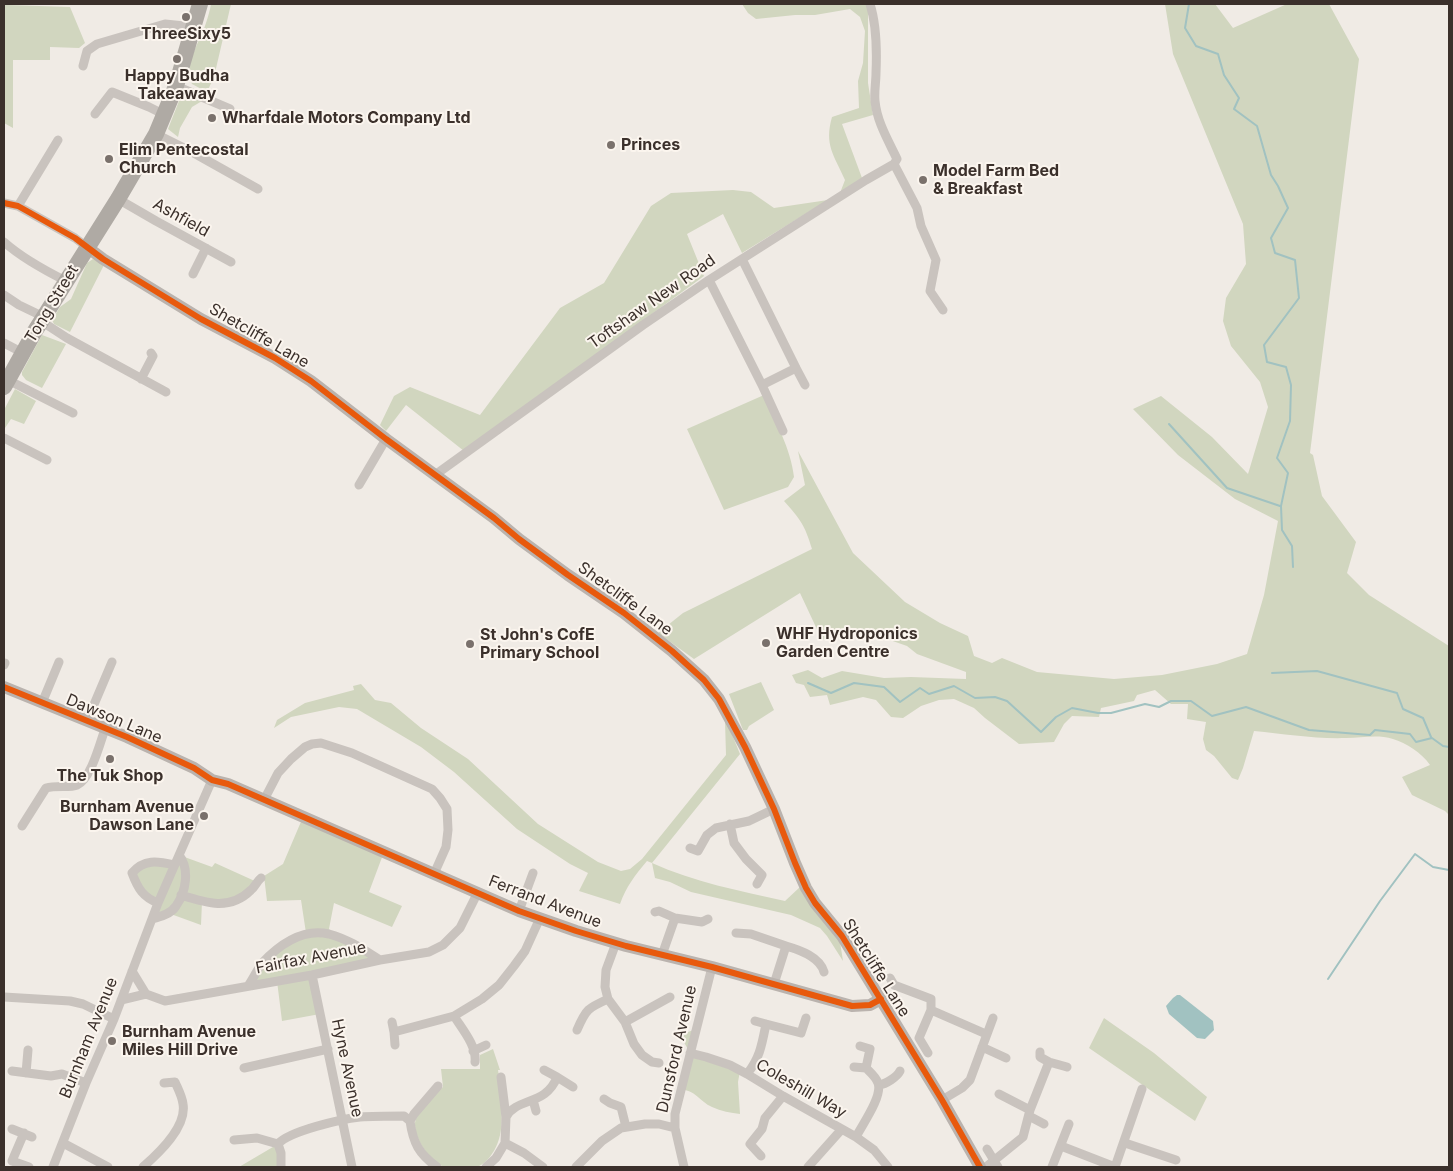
<!DOCTYPE html>
<style>
body{margin:0}
#map{position:relative;width:1453px;height:1171px;overflow:hidden;background:#f0ebe5;font-family:Inter,sans-serif}
canvas{display:block}
.frame{position:absolute;inset:0;border:5px solid #3b302b;pointer-events:none}
</style>
<div id="map">
<canvas width="1453" height="1171"></canvas>
<div class="frame"></div>
</div>
<script>
const g = document.querySelector('canvas').getContext('2d');
g.lineJoin = 'round';
function fillPath(path, color) {
  g.fillStyle = color;
  g.fill(path, 'evenodd');
}
function stroke(path, color, width, dash) {
  g.strokeStyle = color;
  g.lineWidth = width;
  g.lineCap = dash ? 'butt' : 'round';
  g.setLineDash(dash || []);
  g.stroke(path);
}
function drawText(font, color, halo, rows, align = 'center') {
  g.font = font + ' Inter,sans-serif';
  g.lineWidth = 4;
  g.setLineDash([]);
  g.textBaseline = 'middle';
  g.strokeStyle = halo;
  g.fillStyle = color;
  for (const [text, x, y, turn = 0] of rows) {
    g.save();
    g.translate(x, y);
    g.rotate((+turn || 0) * Math.PI / 180);
    g.textAlign = isNaN(turn) ? turn : align;
    if (halo) g.strokeText(text, 0, 0);
    g.fillText(text, 0, 0);
    g.restore();
  }
}
fillPath(new Path2D(`
 M4,4H8V5L70,7L85,43L79,48L50,47V60H13V128L4,123Z
 M211,4H231L214,77L207,92L192,84C183,64 200,42 206,23C208,17 210,10 211,4Z
 M742,4H866L868,11V83L873,115L842,124L862,178L840,193L845,180C834,155 824,145 832,117L859,108L858,81L863,63L865,31L860,17L850,9L815,15H795L756,19L748,13Z
 M1165,4H1215L1233,28L1287,4H1329L1359,59L1310,453L1313,455L1322,496L1356,542L1347,573L1369,595L1449,646V815L1445,811L1412,795L1402,777L1430,765C1422,753 1406,743 1393,739C1377,734 1362,738 1346,738C1315,739 1284,734 1254,731L1243,768L1238,780L1232,778L1214,756L1206,750L1203,739L1206,722L1187,719L1188,704H1171L1155,690L1137,695L1134,701L1101,708L1099,717L1072,716L1064,724L1054,742L1019,744L985,718L974,708L954,699L939,700L921,706L903,718L891,717L876,700L863,697L830,705L827,695L810,697L804,685L796,683L792,675L808,670L822,678L842,671L884,678L911,677L966,679V672L917,654L907,646L864,631L843,630L822,640L800,593L694,659L658,633L683,613L812,549C805,525 800,519 784,501L805,485L798,451L853,553L905,602L940,623L968,636L974,656L992,663L1002,658L1037,672L1114,679L1162,675L1217,664L1247,654L1264,595L1278,521L1235,499L1178,455L1133,409L1161,396L1212,437L1248,474L1268,407L1260,382L1231,346L1223,321L1226,298L1246,264L1243,224L1173,54Z
 M185,96L202,101L192,107L180,128L178,137L168,129L179,101Z
 M733,190L751,192L774,208L828,200L742,253L723,214L687,234L704,276L464,451L406,405L386,431L380,425L394,396L410,387L480,415L560,308L604,283L651,206L671,193Z
 M93,259L104,265L70,332L54,324L52,320L60,307L71,299L87,263Z
 M42,335L66,344L42,388L26,380L22,375V372Z
 M15,389L36,401L24,424L11,419L5,428H4V410Z
 M764,395C775,421 791,449 794,477L788,487L724,510L687,429Z
 M761,682L774,710L749,726L747,730H743L729,694Z
 M361,684L375,700L391,703L421,728L468,759L538,824L598,862L621,871L630,869L642,859L726,755L725,721L731,732L740,754L652,863C694,882 740,891 785,901L800,887L840,942L843,961L827,936L820,928L791,915L691,892L670,882L655,878L652,863L647,861C635,875 626,887 620,904L579,891L588,873L570,864L517,829L454,772L421,747L357,709L339,707L291,717L274,728L277,720L305,703L354,690L353,686Z
 M303,817L384,852L369,892L402,906L392,927L334,903L328,934L380,960L312,975L320,1014L282,1021L277,981L248,986L261,965L306,933L301,900L267,901L264,876L283,864Z
 M179,855L212,867L215,863L257,882L236,901L202,902L201,925L168,913L157,918L158,904L135,880L139,865L174,864Z
 M1104,1018L1154,1053L1207,1097L1195,1121L1089,1048Z
 M696,1029L690,1053L740,1071L738,1082L740,1114C731,1113 721,1111 712,1107C699,1101 698,1092 681,1089L690,1053L680,1035Z
 M493,1049L500,1070H498C501,1088 505,1126 498,1142C495,1151 486,1165 476,1167C470,1168 463,1167 457,1167C452,1167 446,1168 442,1166C429,1159 416,1141 415,1126C414,1112 432,1095 443,1087L441,1069H480V1055Z
 M278,1144L281,1167H239Z`), '#d1d6bf');
fillPath(new Path2D(`
 M1177,995H1180L1213,1021L1214,1030L1205,1039L1197,1038L1169,1014L1166,1006L1173,998Z`), '#a1c2c1');
stroke(new Path2D(`
 M1189,4L1185,28L1196,46L1218,54L1224,75L1239,98L1234,109L1257,126L1271,175L1278,186L1288,208L1271,238L1275,253L1295,260L1299,298L1264,345L1267,362L1286,367L1291,385L1290,421L1277,458L1288,473L1281,506L1282,530L1292,546L1293,567
 M1169,424L1227,488L1280,506
 M1272,673L1317,671L1397,693L1403,709L1423,718L1431,737
 M808,683L831,693L854,683L884,687L900,702L920,688L929,694L954,686L975,698L995,697L1007,701L1041,732L1056,717L1072,708L1098,713H1111L1145,704L1159,707L1171,701H1191L1212,716L1246,707L1309,730L1370,735L1375,730L1410,734L1416,742L1432,738L1443,746L1449,747
 M1328,979L1380,901L1415,854L1433,867L1449,870`), '#a1c2c1', 2);
stroke(new Path2D(`
 M870,4C877,26 877,50 876,73C876,82 874,92 875,101C877,122 888,140 897,159L894,164
 M83,66L87,51L97,44L165,24L194,27
 M176,86L230,109
 M95,114L112,92L149,107L165,115
 M156,134L192,152L258,189
 M894,164L917,208L921,226L936,260L930,291L943,310
 M118,199L156,221L231,262
 M4,203L18,206L75,238L87,247
 M18,206L58,140
 M4,242C22,258 44,270 66,281
 M742,259L796,368L762,385
 M193,274L206,248
 M709,280L762,385L783,431
 M4,295L19,305L44,317
 M41,321L67,338L166,392
 M4,343L23,353
 M796,368L805,385
 M6,379L73,413
 M141,379L153,356L151,353
 M4,438L47,460
 M435,475L643,325L709,280L866,180L894,164
 M359,485L386,439
 M4,665L5,663
 M42,703L59,662
 M87,721L112,662
 M264,800L278,773L291,759L305,747L312,744L321,743L352,753L432,789L440,798L447,809L448,830L446,847L434,874
 M730,824L734,843L746,859L762,875L757,884
 M22,826L46,788C56,785 70,788 77,785C91,779 100,743 105,729
 M690,848L698,851L707,835L716,828L749,821L774,809
 M181,895C206,903 230,911 251,890C255,887 257,881 261,878
 M158,903C143,897 138,889 132,873C144,859 157,861 174,865
 M519,911L533,873
 M655,912L659,911L675,918
 M152,919C160,917 171,914 176,906C186,892 190,869 179,855
 M736,933L751,934L786,946L774,984
 M616,943L606,970L605,987L608,999L625,1022L634,1044L642,1055L652,1062L659,1063
 M786,946C800,950 820,957 824,972
 M662,955L675,918L702,922L708,919
 M132,971L146,994
 M312,975L352,1167
 M890,978L894,985L931,999V1010L986,1034
 M248,986C253,979 257,970 262,963C279,945 303,928 329,934C348,939 364,950 380,960
 M4,997L70,1001L83,1004L114,1019
 M121,1000L146,994L165,1001L312,975L380,960L429,952L443,945L460,928L478,892
 M454,1016C462,1029 477,1046 475,1062
 M755,1021L766,1024
 M392,1022L394,1032
 M625,1022L670,997
 M577,1030C586,1009 588,1008 608,999
 M395,1045L394,1032L454,1016L482,999L499,985L514,966L525,951L540,918
 M982,1047L1006,1058
 M473,1051L486,1045
 M1040,1052V1057L1049,1062
 M690,1053L706,1057L730,1065L747,1074L783,1096L856,1137L874,1150L888,1167
 M928,1053L919,1038L931,1010
 M854,1067L866,1068
 M244,1068L328,1049
 M12,1071L51,1076L62,1074L86,1083
 M26,1073L28,1050
 M747,1074C760,1058 762,1044 766,1024L801,1033L806,1018
 M501,1077L506,1117L505,1143
 M557,1077L573,1087
 M879,1085C886,1084 897,1077 900,1071
 M999,1094L1030,1110
 M604,1099L610,1103L621,1107L626,1127
 M533,1100L536,1111
 M942,1100L962,1088L970,1080L993,1018
 M1029,1116L1044,1124
 M506,1117C517,1097 546,1106 557,1077L544,1070
 M410,1121L414,1114L438,1086
 M12,1129L32,1137
 M24,1133L12,1161L29,1167
 M856,1137C862,1125 883,1096 878,1083C876,1077 871,1073 866,1068L870,1049L860,1046
 M234,1140L257,1138L278,1144
 M63,1143L108,1167
 M1125,1143L1176,1160
 M1061,1146L1115,1167
 M987,1149L998,1167
 M761,1156L750,1144L762,1129L765,1118L783,1096
 M53,1167L86,1083L114,1019L158,903L212,780
 M143,1167C159,1153 187,1127 183,1104C182,1096 178,1089 175,1082L164,1083
 M281,1167V1153L278,1144C289,1131 342,1119 360,1117C374,1116 389,1116 404,1116L410,1121C413,1143 419,1154 437,1167
 M486,1167L496,1158L505,1143L524,1153L543,1167
 M576,1167L602,1141L621,1128L645,1124H659L675,1128
 M684,1167L675,1128V1114L712,967
 M808,1167L841,1130
 M986,1167L1023,1137L1030,1110L1049,1062L1067,1067
 M1052,1167L1069,1124
 M1115,1167L1142,1089`), '#c9c3be', 9);
stroke(new Path2D(`
 M87,247L103,259L201,319L275,358L311,381L386,439L494,518L519,539L568,575L624,613L672,651L704,680L719,699L745,747L774,809L795,863L806,888L815,903L842,936L942,1100L980,1167
 M4,687L127,737L194,768L212,780L228,784L519,911L576,931L626,946L712,967L852,1006L870,1005L881,999`), '#bab3ae', 12);
stroke(new Path2D(`
 M4,387L35,331L118,199L156,134L176,86L200,4`), '#afaaa4', 16);
stroke(new Path2D(`
 M4,203L18,206L75,238L103,259L201,319L275,358L311,381L386,439L494,518L519,539L568,575L624,613L672,651L704,680L719,699L745,747L774,809L795,863L806,888L815,903L842,936L942,1100L980,1167
 M4,687L127,737L194,768L212,780L228,784L519,911L576,931L626,946L712,967L852,1006L870,1005L881,999`), '#e8590c', 6);
for (const [x, y, r, color] of [
 [186,17,5,"#7a716c"],
 [177,59,5,"#7a716c"],
 [212,118,5,"#7a716c"],
 [611,145,5,"#7a716c"],
 [109,159,5,"#7a716c"],
 [923,180,5,"#7a716c"],
 [766,643,5,"#7a716c"],
 [470,644,5,"#7a716c"],
 [110,759,5,"#7a716c"],
 [204,816,5,"#7a716c"],
 [112,1041,5,"#7a716c"]
]) {
  const dot = new Path2D();
  dot.arc(x, y, r, 0, 2 * Math.PI);
  g.fillStyle = color;
  g.fill(dot);
  stroke(dot, '#fbf5ee', 2);
}
drawText('bold 16px', '#3b302b', '#fbf5ee', [
 ["ThreeSixy5",186,34,"center"],
 ["Happy Budha",177,76,"center"],
 ["Takeaway",177,94,"center"],
 ["Wharfdale Motors Company Ltd",222,118],
 ["Princes",621,145],
 ["Elim Pentecostal",119,150],
 ["Church",119,168],
 ["Model Farm Bed",933,171],
 ["& Breakfast",933,189],
 ["WHF Hydroponics",776,634],
 ["Garden Centre",776,652],
 ["St John's CofE",480,635],
 ["Primary School",480,653],
 ["The Tuk Shop",110,776,"center"],
 ["Burnham Avenue",194,807,"right"],
 ["Dawson Lane",194,825,"right"],
 ["Burnham Avenue",122,1032],
 ["Miles Hill Drive",122,1050]
], 'left');
drawText('16px', '#3b302b', '#fbf5ee', [
 ["Ashfield",181,218,29],
 ["Toftshaw New Road",652,302,-35],
 ["Tong Street",52,304,-59],
 ["Shetcliffe Lane",259,336,30],
 ["Shetcliffe Lane",625,599,36],
 ["Dawson Lane",114,719,23],
 ["Ferrand Avenue",545,902,21],
 ["Fairfax Avenue",311,958,-11],
 ["Shetcliffe Lane",876,968,58],
 ["Burnham Avenue",89,1038,-68],
 ["Dunsford Avenue",677,1049,-77],
 ["Hyne Avenue",347,1068,78],
 ["Coleshill Way",801,1089,30]
]);
</script>
